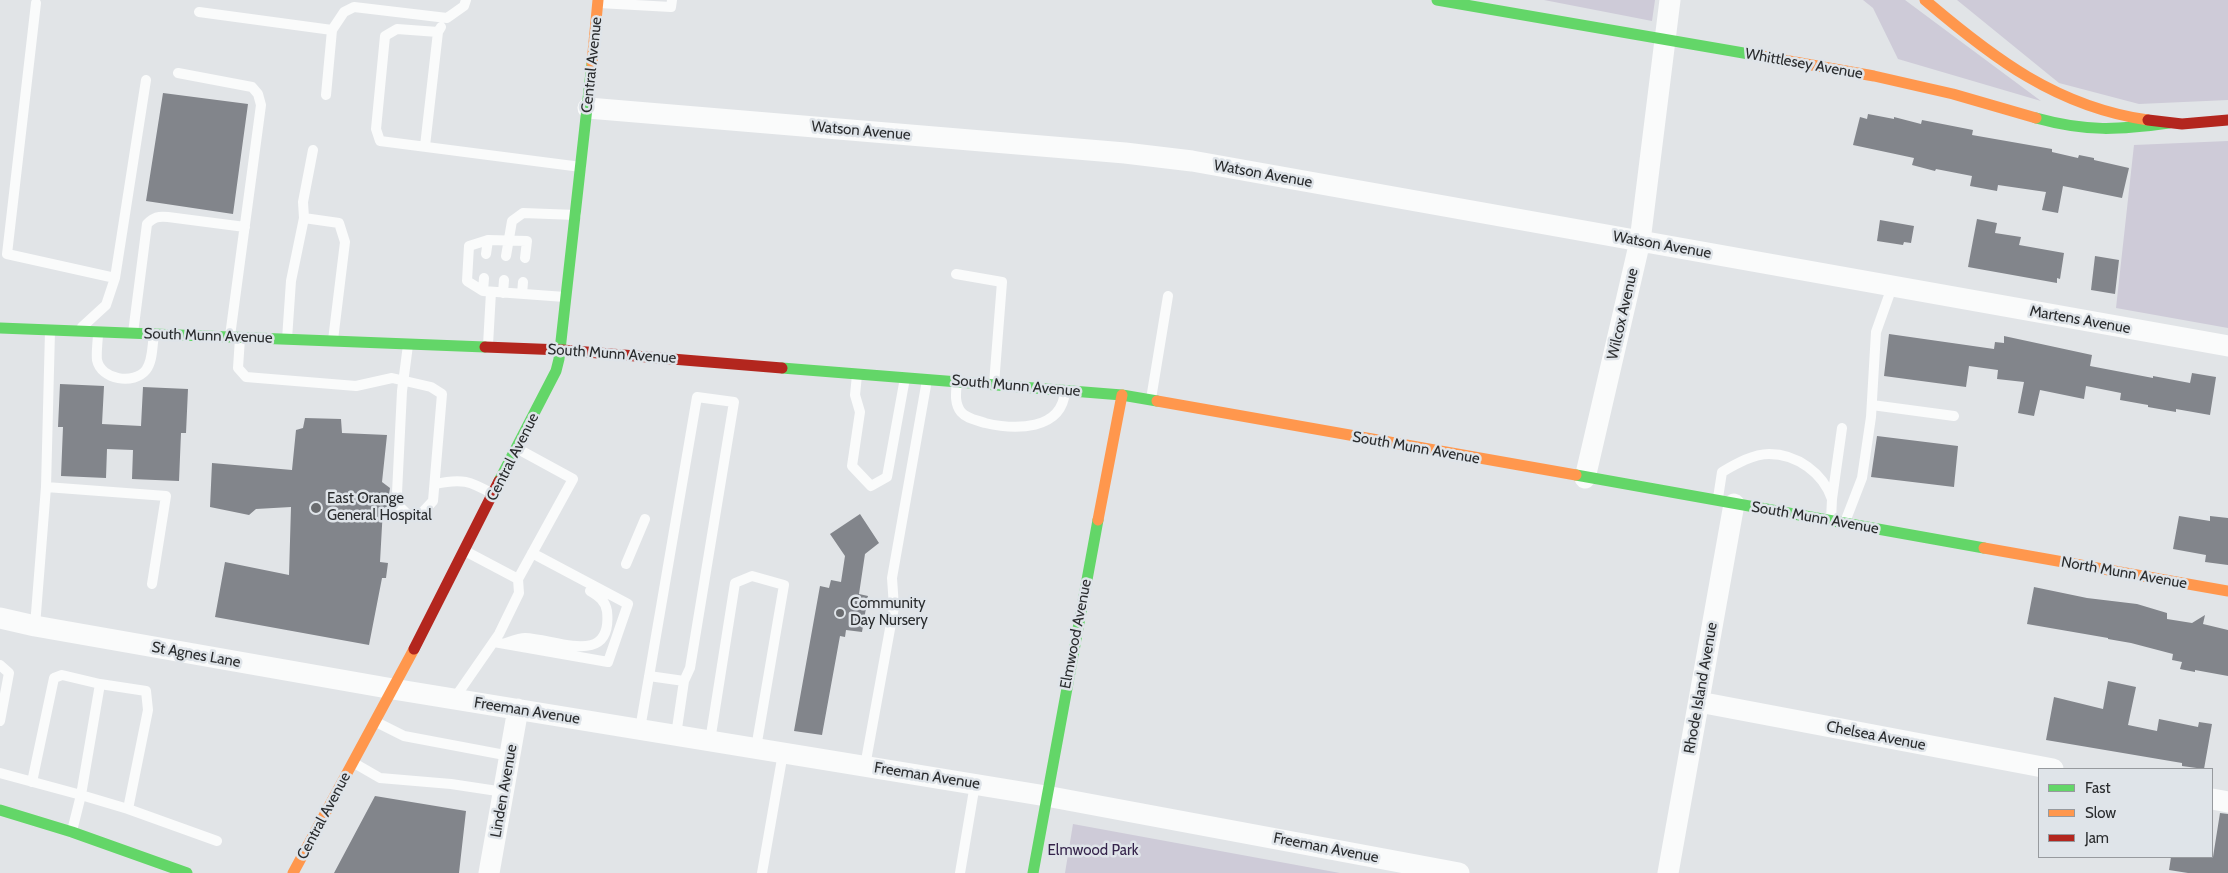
<!DOCTYPE html>
<style>
body{margin:0}
#map{position:relative;width:2228px;height:873px;overflow:hidden;background:#e1e4e7;font-family:Cabin,sans-serif}
canvas{display:block}
.legend{position:absolute;left:2038px;top:768px;width:175px;height:90px;box-sizing:border-box;background:#dfe4e9;border:1px solid #979a9e;margin:0;padding:6px 9px;list-style:none;font-size:15px;color:#2a2c2e}
.legend li{display:flex;align-items:center;gap:10px;height:25px}
.legend b{width:25px;border:1px solid #979a9e}
</style>
<div id="map">
<canvas width="2228" height="873"></canvas>
<ul class="legend">
<li><b style="height:6px;background:#63d668"></b>Fast</li>
<li><b style="height:6px;background:#ff974d"></b>Slow</li>
<li><b style="height:6px;background:#b3261e"></b>Jam</li>
</ul>
</div>
<script>
const g = document.querySelector('canvas').getContext('2d');
g.lineJoin = 'round';
function fillPath(path, color) {
  g.fillStyle = color;
  g.fill(path, 'evenodd');
}
function stroke(path, color, width, dash) {
  g.strokeStyle = color;
  g.lineWidth = width;
  g.lineCap = dash ? 'butt' : 'round';
  g.setLineDash(dash || []);
  g.stroke(path);
}
function drawText(font, color, halo, rows, align = 'center') {
  g.font = font + ' Cabin,sans-serif';
  g.lineWidth = 5;
  g.setLineDash([]);
  g.textBaseline = 'middle';
  g.strokeStyle = halo;
  g.fillStyle = color;
  for (const [text, x, y, turn = 0] of rows) {
    g.save();
    g.translate(x, y);
    g.rotate((+turn || 0) * Math.PI / 180);
    g.textAlign = isNaN(turn) ? turn : align;
    if (halo) g.strokeText(text, 0, 0);
    g.fillText(text, 0, 0);
    g.restore();
  }
}
fillPath(new Path2D(`
 M1544,0H1655L1652,21Z
 M1863,0H1905L2041,101L1898,59L1873,8Z
 M1957,0H2228V100L2139,104L2059,83Z
 M2228,141V328L2116,308L2134,145Z
 M1073,824L1340,873H1065Z`), '#cecbd8');
fillPath(new Path2D(`
 M163,93L248,104L233,214L146,201Z
 M1868,114L1894,119V117L1921,124L1922,120L1973,130L1972,135L2052,149V152L2078,158L2079,155L2094,158V160L2129,168L2122,198L2063,186L2058,213L2042,210L2046,192L1998,185L1997,191L1970,186L1972,176L1936,169L1935,171L1912,165L1914,158L1853,145L1860,117L1867,119Z
 M1977,219L1997,223L1995,233L2021,237L2019,245L2064,253L2060,279L2057,278V283L1968,267Z
 M1880,220L1914,226L1911,243L1904,242L1903,245L1877,241Z
 M2095,256L2119,260L2115,294L2091,290Z
 M1889,334L1994,349L1995,342L2004,343V336L2092,355L2090,366L2153,378V376L2190,383L2192,373L2216,377L2210,415L2176,409V412L2148,407V405L2120,400L2121,393L2086,386L2084,399L2040,390L2034,416L2018,413L2024,382L1997,379L1998,370L1969,366L1966,387L1884,376Z
 M60,384L104,386L102,424L141,426L143,387L188,389L186,433H181L179,481L132,479L133,450L107,449L106,478L61,476L63,427H58Z
 M305,418L341,419L342,433L387,435L382,482L390,488L387,507L383,508L380,562L388,563L386,578H382L369,645L215,617L225,562L289,575L291,507L256,509L249,515L210,507L212,463L292,470L296,430L303,428Z
 M1877,436L1958,446L1954,487L1871,477Z
 M860,514L879,543L865,554L859,594L868,596L862,632L846,630L845,637L840,636L822,735L794,731L820,586L829,588L831,580L841,582L845,556L830,534Z
 M2179,516L2210,521V516L2228,518V565L2205,562L2206,555L2173,549Z
 M2034,587L2087,598L2137,604L2167,613V619L2192,623L2205,615L2203,624L2228,630V676L2195,670V672L2180,669L2182,662L2172,660L2173,654L2131,643L2108,639V638L2027,624Z
 M2108,681L2136,687L2128,725L2157,731L2159,719L2198,727L2199,722L2212,724L2204,769L2182,766V763L2046,740L2054,697L2103,709Z
 M375,796L466,811L459,873H334Z
 M2220,813L2228,814V873H2188L2169,870L2171,857H2213Z`), '#82858b');
stroke(new Path2D(`
 M36,3L7,254L115,278
 M599,3L671,7L672,0
 M199,12L332,30
 M438,32L397,29L385,36L376,129L380,141L581,167
 M178,73L252,87L258,94L261,105L230,336
 M326,95L332,30L344,12L354,7L447,18L464,6L466,0
 M425,146L438,32L441,27
 M304,218L339,223L345,242L333,340
 M486,254L488,240L527,241L525,258
 M506,256L512,221L523,213L576,215
 M956,274L1002,282L994,384
 M484,278L483,291L565,297
 M483,291L467,281L469,246L488,240
 M503,293L504,280
 M522,294L523,282
 M82,327L106,305L115,278L146,80
 M98,332C98,341 96,352 97,360C101,380 134,385 146,370C153,361 152,346 154,335
 M133,333L147,224C154,217 158,216 168,217L245,227
 M240,338L238,368L246,377L356,386L392,378L431,387L442,394L433,501L420,515H408L399,506L397,493L402,391L408,345
 M287,339L291,281L304,218L303,202L313,150
 M488,345L491,292
 M857,375L855,395L860,412L852,466L871,486L887,477L905,378
 M957,382C956,392 954,403 961,412C967,419 977,420 985,423C1015,430 1062,431 1065,391
 M1151,399L1168,296
 M1872,405L1954,416
 M435,484C462,478 470,481 493,494
 M46,487L166,496L152,584
 M1718,498L1722,472C1736,464 1753,454 1769,454C1797,454 1823,473 1832,499
 M1831,520L1832,499L1842,428
 M1845,522L1862,478L1871,417L1876,332L1892,287
 M626,564L645,519
 M518,579L573,479L518,449
 M35,626L46,487L50,331
 M494,642L608,662L628,604L532,553
 M506,643C512,641 519,638 525,638C556,639 613,668 607,611C605,600 598,596 590,591
 M0,665L9,673L0,721
 M649,676L684,681
 M454,699L499,634L519,593L518,579L465,551
 M376,722L404,736L510,756
 M640,729L697,397L734,402L690,668L684,681L676,735
 M710,741L735,583L752,576L784,585L756,748
 M354,763L380,778L451,784L504,792
 M865,766L894,607L892,578L927,380
 M0,773L81,795L72,831
 M32,782L54,678L62,675L100,684
 M128,809L81,795L100,684L146,691L148,710L128,809L217,841
 M762,873L783,753
 M960,873L975,784`), '#fafbfb', 10);
stroke(new Path2D(`
 M588,108L1125,153L1192,161L2228,346
 M1585,478L1640,241L1670,0
 M0,618L35,626L393,689L1046,796L1459,873
 M1699,702L2053,769
 M2212,799L2228,802
 M489,873L518,709
 M1668,873L1734,504`), '#fafbfb', 21);
stroke(new Path2D(`
 M1437,0L1755,55
 M2036,118C2087,132 2118,130 2169,123
 M0,328L485,347
 M782,368L1122,395L1157,401
 M1576,475L1984,548
 M499,481L556,371L559,359L592,63
 M0,810L72,832L187,873
 M1033,873L1098,520`), '#63d668', 11);
stroke(new Path2D(`
 M1925,0C1993,58 2057,107 2148,120
 M1755,55L1874,76L1953,94L2036,118
 M592,63L598,0
 M1157,401L1576,475
 M1098,520L1122,395
 M1984,548L2228,591
 M293,873L414,649`), '#ff974d', 11);
stroke(new Path2D(`
 M2148,120L2182,124L2228,120
 M485,347L562,350L782,368
 M414,649L499,481`), '#b3261e', 11);
for (const [x, y, r, color] of [
 [316,508,6,"#6a6c6f"],
 [840,613,5,"#6a6c6f"]
]) {
  const dot = new Path2D();
  dot.arc(x, y, r, 0, 2 * Math.PI);
  g.fillStyle = color;
  g.fill(dot);
  stroke(dot, '#dfe4e9', 2);
}
drawText('15px', '#2a2c2e', '#dfe4e9', [
 ["Whittlesey Avenue",1804,64,10],
 ["Central Avenue",592,65,-84],
 ["Watson Avenue",861,131,5],
 ["Watson Avenue",1263,174,10],
 ["Watson Avenue",1662,245,10],
 ["Wilcox Avenue",1623,314,-77],
 ["Martens Avenue",2080,320,10],
 ["South Munn Avenue",208,336,2],
 ["South Munn Avenue",612,354,4],
 ["South Munn Avenue",1016,386,5],
 ["South Munn Avenue",1416,448,10],
 ["Central Avenue",513,457,-63],
 ["South Munn Avenue",1815,518,10],
 ["North Munn Avenue",2124,573,10],
 ["Elmwood Avenue",1076,634,-79],
 ["St Agnes Lane",196,655,10],
 ["Rhode Island Avenue",1701,688,-80],
 ["Freeman Avenue",527,711,9],
 ["Chelsea Avenue",1876,736,11],
 ["Freeman Avenue",927,776,9],
 ["Linden Avenue",504,791,-80],
 ["Central Avenue",324,816,-62],
 ["Freeman Avenue",1326,848,11]
]);
drawText('15px', '#2a2c2e', '#dfe4e9', [
 ["East Orange",327,499],
 ["General Hospital",327,516],
 ["Community",850,604],
 ["Day Nursery",850,621]
], 'left');
drawText('15px', '#35244b', '#dfe4e9', [
 ["Elmwood Park",1093,851]
]);
</script>
